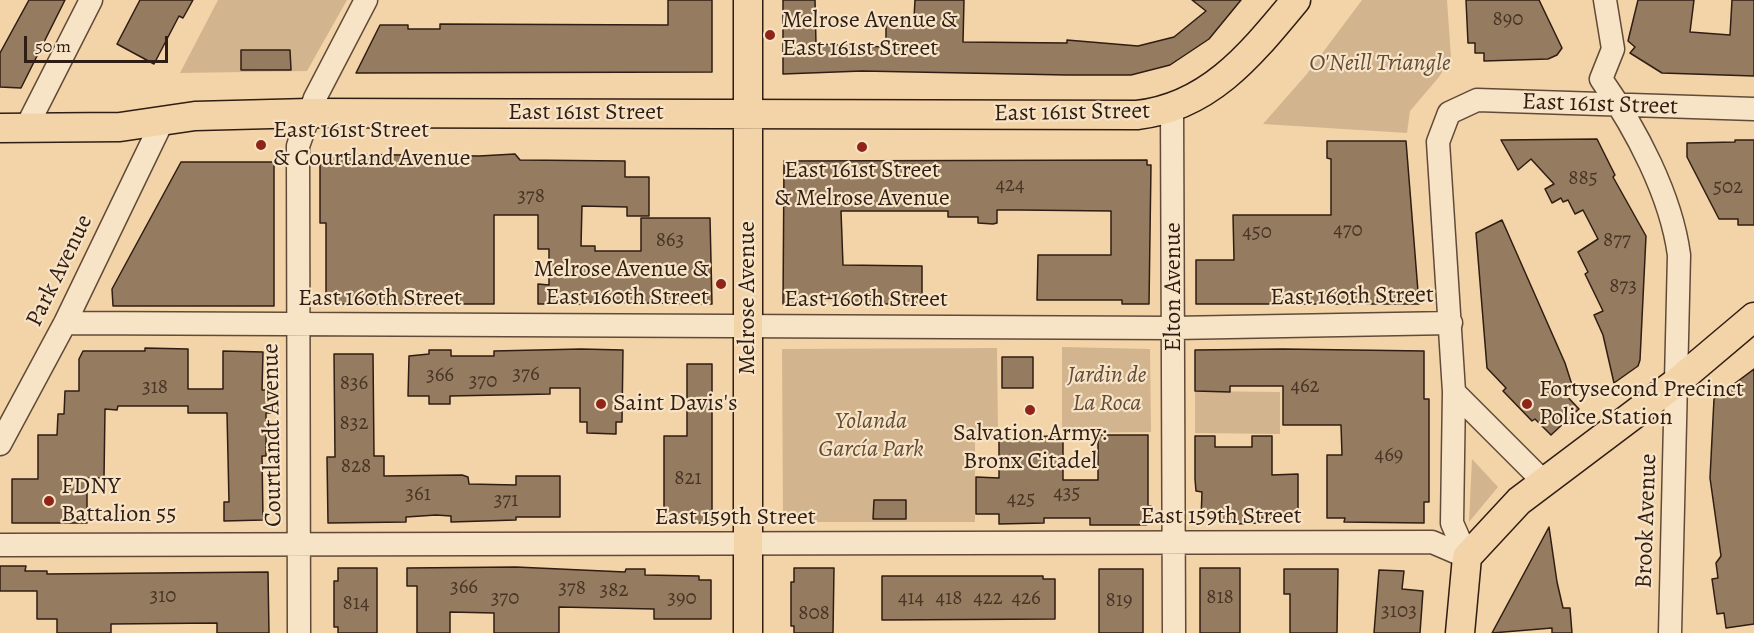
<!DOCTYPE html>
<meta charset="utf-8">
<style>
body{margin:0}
#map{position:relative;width:1754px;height:633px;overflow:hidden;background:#f3d4a8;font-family:Alegreya,serif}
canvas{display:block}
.scale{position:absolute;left:24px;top:36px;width:144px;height:27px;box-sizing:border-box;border:3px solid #301d13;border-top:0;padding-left:8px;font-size:18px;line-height:21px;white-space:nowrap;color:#301d13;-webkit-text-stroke:4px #f7e3c6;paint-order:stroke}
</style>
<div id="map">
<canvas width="1754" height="633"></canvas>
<div class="scale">50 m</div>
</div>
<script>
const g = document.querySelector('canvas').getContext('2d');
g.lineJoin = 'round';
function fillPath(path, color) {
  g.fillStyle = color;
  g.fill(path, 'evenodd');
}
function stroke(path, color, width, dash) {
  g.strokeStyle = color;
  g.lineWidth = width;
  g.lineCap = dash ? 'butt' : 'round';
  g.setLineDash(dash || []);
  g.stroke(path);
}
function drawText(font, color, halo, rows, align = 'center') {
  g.font = font + ' Alegreya,serif';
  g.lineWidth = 4.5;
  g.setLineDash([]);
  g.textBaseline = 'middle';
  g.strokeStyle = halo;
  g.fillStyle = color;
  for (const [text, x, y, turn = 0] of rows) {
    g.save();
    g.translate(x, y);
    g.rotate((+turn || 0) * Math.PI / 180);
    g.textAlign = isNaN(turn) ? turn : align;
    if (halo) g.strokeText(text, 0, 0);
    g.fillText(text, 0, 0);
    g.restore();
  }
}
fillPath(new Path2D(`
 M218,0H347L307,71L180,73Z
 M1362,0H1447L1451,57L1439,77L1410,111L1407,133L1263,124L1306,75Z
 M1062,347L1150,349L1151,432L1062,433Z
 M997,348L998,433L975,434V522H783L782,349Z
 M1195,391L1280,392V434L1195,433Z
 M1472,459L1498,487L1469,522Z`), '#d2b58f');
const building = new Path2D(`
 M29,0H65L21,88L0,87V53Z
 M140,0H193L183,18L179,16L154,64L117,44Z
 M668,0H712V72L356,73L380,25H408V29H440V24L668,25Z
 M783,0H815L816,44L886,47V18H914L915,0H964L963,42L1067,43V40L1138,46L1174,37L1206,11L1192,0H1241L1209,39L1170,65L1131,75H1067L862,71L783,74Z
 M1466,0H1539L1562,48L1557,55L1548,59L1484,61V53H1475V43H1468Z
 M1638,0H1694L1690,32L1730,35L1732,0H1754V76L1662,73L1630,53L1635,47L1628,41Z
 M241,50H290L291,70H241Z
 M1597,139L1615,175L1613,177L1646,236L1640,360L1638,366L1614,383L1603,335L1594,315L1603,311L1585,274L1588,272L1578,252L1598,239L1583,210L1575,214L1568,200L1563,202L1561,198L1552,203L1545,189L1554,184L1531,159L1518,170L1501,140Z
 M1735,140H1754V225H1738V219H1719L1687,157V143L1735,142Z
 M1327,141H1406L1419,304H1196V260H1234L1233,215H1331V159L1327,158Z
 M331,154L479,156L515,154L520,160L625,161V177H649V216H627V207L582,206L581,246H595V251H641V218H710L712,304L581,302V304H538V284L549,285V249H538V215H494V304H326V223H320V165Z
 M1147,160V165H1151L1149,304H1122V300H1037L1038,255H1111V211L1020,210H997V223L993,224L978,223V217H948V211H841L843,265L922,266V304H845L844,298L802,299L801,304H783L784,161Z
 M181,162H274V306H113L112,289Z
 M1502,220L1565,363L1573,388L1561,390L1579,409L1551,435L1535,419L1532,421L1503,391L1506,388L1487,368L1476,233Z
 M145,348L188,349V389H223V351L263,352L262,390H275V413H266V456H262L263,520L224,521V502H229L227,413H188V406H118L117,410L105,409L104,478H87V523H12V479H38V435H57L58,414H64L65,391H79V359L83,351H145Z
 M581,349L623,350L622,422H616V434L587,433V422H580V388H550V394L450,396V404H429V396H408L409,356L429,354V350H451V356H494V351Z
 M1283,349L1424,351V399H1429V502H1424V523L1344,522L1345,518H1327V455H1342L1341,425H1283V386H1230V392L1195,391V350Z
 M334,354H373L374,456H384V476L462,475L468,477L469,484L516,485V476H560V517H516V520L451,522V516L436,515L406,517V522L328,523L327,457H335Z
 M1002,357H1033V388H1002Z
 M687,364H712V523H664V436H687Z
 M1754,369V624L1726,628L1724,613L1717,614L1712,579L1718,578L1716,563L1721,556L1710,478L1714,399Z
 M1098,435H1148V506H1151V522L1146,525H1090V518H1044V523L999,524V514H976V477L999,478V437L1063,436V480H1098Z
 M1195,436H1215V447H1252V436H1272V475L1298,474V518H1258V523L1235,524V520L1201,519L1202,492L1196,491L1195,479Z
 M874,500H906V519H873Z
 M1549,527L1557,582L1563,608H1570L1572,633H1552V628L1492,633Z
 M0,566H26L25,571H47V574L268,572L269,633H217V623L111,624V633H57V619H37V591H0Z
 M516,567L625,572L626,569H645V575L699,576V580H711V619H654V609L559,607V633H494V613L450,612V633H417V586H407V568Z
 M338,568H377V633H338V627H334V581H338Z
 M794,568H834L833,633H794V626H791V582H794Z
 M1200,568H1240V633H1200Z
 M1099,569H1143V633H1099Z
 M1284,569H1338L1337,633H1290V594H1284Z
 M1379,570L1404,571L1402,589L1423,591L1420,633H1374Z
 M882,576H1043V579H1055V619L882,620Z`);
fillPath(building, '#957c60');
stroke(building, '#301d13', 1.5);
const minor = new Path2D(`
 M1605,0L1613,49L1601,79C1636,129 1671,195 1679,255L1670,633
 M1172,107L1174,633
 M26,128L91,0
 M65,323L1174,328L1451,323
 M1454,392L1544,482
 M0,444L65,323L163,120
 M0,545L1432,542L1467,557
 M1467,557L1452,523L1454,392L1438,142L1449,113L1477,100L1754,109
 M299,633L298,146L315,98L366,0`);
const major = new Path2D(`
 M748,0V633
 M0,128L120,127L195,116L309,113L1137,115C1210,107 1252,53 1296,0
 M1460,633L1467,557L1519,501L1677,382L1754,317`);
stroke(minor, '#614b38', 25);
stroke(major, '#301d13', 31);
stroke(minor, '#f7e3c6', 22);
stroke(major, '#f3d4a8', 28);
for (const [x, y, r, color] of [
 [770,35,6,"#8f2418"],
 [261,145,6,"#8f2418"],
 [862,147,6,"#8f2418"],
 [721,284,6,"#8f2418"],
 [601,404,6,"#8f2418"],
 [1527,404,6,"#8f2418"],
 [1030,410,6,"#8f2418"],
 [49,501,6,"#8f2418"]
]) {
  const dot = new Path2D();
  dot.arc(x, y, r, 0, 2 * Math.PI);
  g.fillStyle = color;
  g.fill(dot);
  stroke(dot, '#f7e3c6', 2);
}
drawText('21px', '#493526', null, [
 ["890",1508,20],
 ["885",1583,179],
 ["424",1010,186],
 ["502",1728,188],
 ["378",531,197],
 ["470",1348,231],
 ["450",1257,233],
 ["863",670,241],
 ["877",1617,241],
 ["873",1623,287],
 ["376",526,375],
 ["366",440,376],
 ["370",483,382],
 ["836",354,384],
 ["462",1305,387],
 ["318",155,388],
 ["832",354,424],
 ["469",1389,456],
 ["828",356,467],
 ["821",688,479],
 ["435",1067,494],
 ["361",418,495],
 ["425",1021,500],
 ["371",506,501],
 ["366",464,588],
 ["378",572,589],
 ["382",614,591],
 ["310",163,597],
 ["818",1220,598],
 ["370",505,599],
 ["390",682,599],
 ["414",911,599],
 ["418",949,599],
 ["422",988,599],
 ["426",1026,599],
 ["819",1119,601],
 ["814",356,604],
 ["3103",1399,612],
 ["808",814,614]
]);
drawText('24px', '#301d13', '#f7e3c6', [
 ["Melrose Avenue &",782,21],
 ["East 161st Street",782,49],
 ["East 161st Street",273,131],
 ["& Courtland Avenue",273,159],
 ["East 161st Street",862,171,"center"],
 ["& Melrose Avenue",862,199,"center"],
 ["Melrose Avenue &",709,270,"right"],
 ["East 160th Street",709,298,"right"],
 ["Fortysecond Precinct",1539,390],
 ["Police Station",1539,418],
 ["Saint Davis's",613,404],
 ["Salvation Army:",1030,434,"center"],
 ["Bronx Citadel",1030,462,"center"],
 ["FDNY",61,487],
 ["Battalion 55",61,515]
], 'left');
drawText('italic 24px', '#614b38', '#f7e3c6', [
 ["O'Neill Triangle",1380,64],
 ["Jardin de",1107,376],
 ["La Roca",1107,404],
 ["Yolanda",871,422],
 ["García Park",871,450]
]);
drawText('24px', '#301d13', '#f7e3c6', [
 ["East 161st Street",1600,105,2],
 ["East 161st Street",586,113],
 ["East 161st Street",1072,113,-1],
 ["Park Avenue",60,271,-64],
 ["Elton Avenue",1174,287,-90],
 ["East 160th Street",1352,297,-1],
 ["Melrose Avenue",748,298,-90],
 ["East 160th Street",380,299],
 ["East 160th Street",866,300],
 ["Courtlandt Avenue",273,435,-91],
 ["East 159th Street",1221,517],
 ["East 159th Street",735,518],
 ["Brook Avenue",1647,521,-88]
]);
</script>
